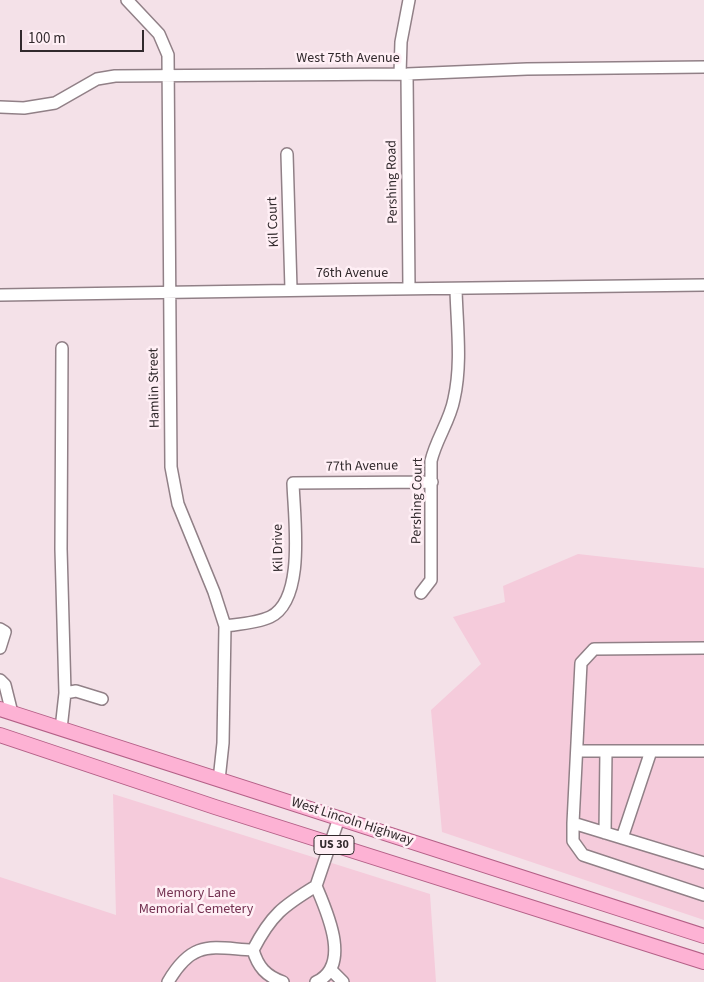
<!DOCTYPE html>
<style>
body{margin:0}
#map{position:relative;width:704px;height:982px;overflow:hidden;background:#f4e1e8;font-family:"Source Sans 3",sans-serif}
canvas{display:block}
.scale{position:absolute;left:20px;top:30px;width:124px;height:22px;box-sizing:border-box;border:2px solid #31292c;border-top:0;padding-left:6px;font-size:15px;line-height:18px;white-space:nowrap;color:#31292c;-webkit-text-stroke:4px #ffeff5;paint-order:stroke}
</style>
<div id="map">
<canvas width="704" height="982"></canvas>
<div class="scale">100 m</div>
</div>
<script>
const g = document.querySelector('canvas').getContext('2d');
g.lineJoin = 'round';
function fillPath(path, color) {
  g.fillStyle = color;
  g.fill(path, 'evenodd');
}
function stroke(path, color, width, dash) {
  g.strokeStyle = color;
  g.lineWidth = width;
  g.lineCap = dash ? 'butt' : 'round';
  g.setLineDash(dash || []);
  g.stroke(path);
}
function drawText(font, color, halo, rows, align = 'center') {
  g.font = font + ' "Source Sans 3",sans-serif';
  g.lineWidth = 5;
  g.setLineDash([]);
  g.textBaseline = 'middle';
  g.strokeStyle = halo;
  g.fillStyle = color;
  for (const [text, x, y, turn = 0] of rows) {
    g.save();
    g.translate(x, y);
    g.rotate((+turn || 0) * Math.PI / 180);
    g.textAlign = isNaN(turn) ? turn : align;
    if (halo) g.strokeText(text, 0, 0);
    g.fillText(text, 0, 0);
    g.restore();
  }
}
fillPath(new Path2D(`
 M578,554L704,568V920L442,832L431,710L481,664L453,617L505,602L503,586Z
 M113,794L430,894L436,982H0V877L116,915Z`), '#f5cbdb');
const minor = new Path2D(`
 M127,0L159,34L168,55L171,467L178,504L214,592L225,626L223,743L219,780
 M400,74L401,42L409,0
 M407,74L409,289
 M0,107L24,108L55,103L97,79L115,76L407,74L527,69L704,67
 M287,154L291,289
 M0,295C235,290 469,289 704,285
 M62,348L61,549L65,693
 M421,593L431,580V461C436,439 450,421 454,399C462,364 457,326 456,290
 M225,626C240,624 257,623 270,617C306,600 294,517 293,483L432,482
 M0,629L5,632L0,648
 M704,648L594,649L581,663L573,823L704,863
 M0,680L5,685L12,713
 M61,729L65,693L76,691L102,699
 M577,751H704
 M573,823V841L583,855L704,895
 M605,833L606,751
 M622,838L651,751
 M316,886L339,818
 M332,971L343,982
 M168,982C193,939 211,948 253,950
 M283,982C266,976 258,967 253,950C271,915 283,906 316,886C327,912 352,966 316,982`);
const major = new Path2D(`
 M0,709L704,936
 M0,735L215,807L704,962`);
stroke(minor, '#918087', 14);
stroke(major, '#b46087', 16);
stroke(minor, '#fff', 11);
stroke(major, '#fdb2d4', 14);
for (const [x, y, w] of [
 [334,845,40]
]) {
  const box = new Path2D();
  box.roundRect(x - w / 2, y - 9.5, w, 19, 4);
  g.fillStyle = '#ffeff5';
  g.fill(box);
  stroke(box, '#31292c', 1);
}
drawText('bold 12px', '#31292c', null, [
 ["US 30",334,845]
]);
drawText('14px', '#31292c', '#ffeff5', [
 ["West 75th Avenue",348,59],
 ["Pershing Road",393,182,-91],
 ["Kil Court",274,222,-92],
 ["76th Avenue",352,274],
 ["Hamlin Street",155,388,-91],
 ["77th Avenue",362,467,-1],
 ["Pershing Court",418,501,-89],
 ["Kil Drive",279,548,-91],
 ["West Lincoln Highway",352,822,18]
]);
drawText('14px', '#743151', '#ffeff5', [
 ["Memory Lane",196,894],
 ["Memorial Cemetery",196,910]
]);
</script>
